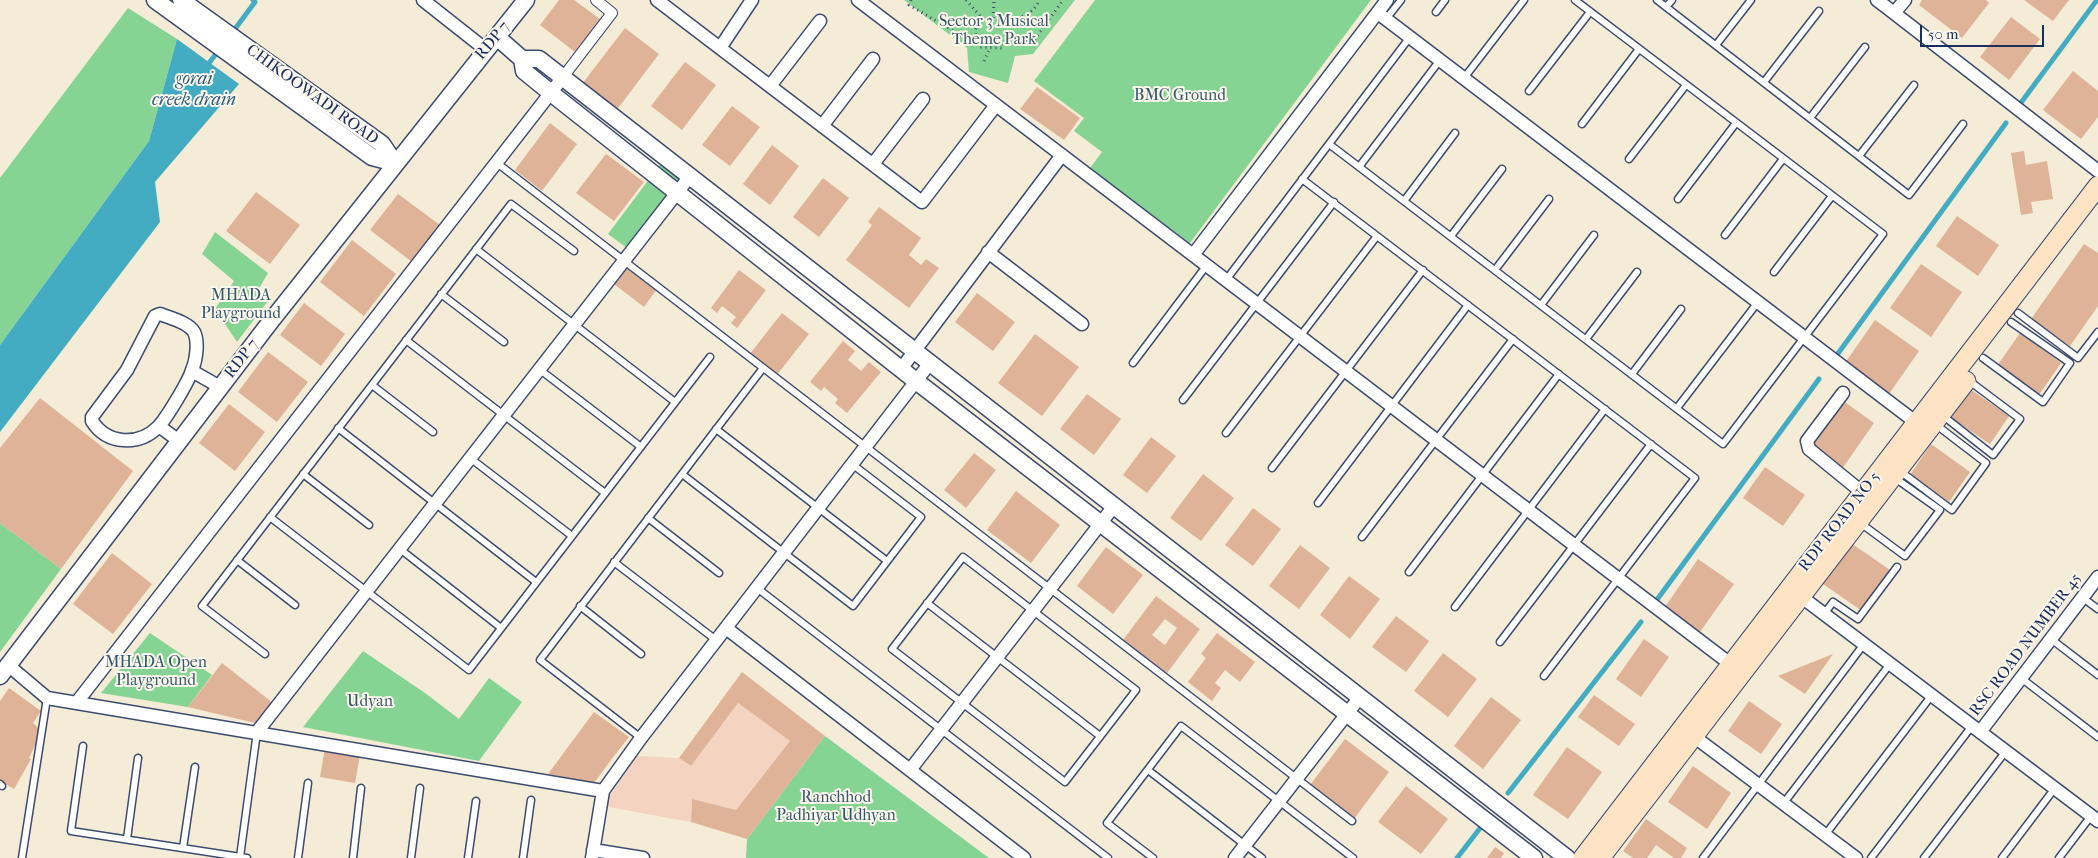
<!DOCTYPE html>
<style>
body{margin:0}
#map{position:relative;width:2098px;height:858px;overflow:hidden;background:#f4ecd6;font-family:"IM FELL French Canon",serif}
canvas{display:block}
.scale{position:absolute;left:1920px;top:25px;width:124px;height:22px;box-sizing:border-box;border:2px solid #1b2f5e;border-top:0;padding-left:6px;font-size:15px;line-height:18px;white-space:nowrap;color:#1b2f5e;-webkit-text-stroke:4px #fbf7ec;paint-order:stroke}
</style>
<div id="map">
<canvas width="2098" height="858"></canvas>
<div class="scale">50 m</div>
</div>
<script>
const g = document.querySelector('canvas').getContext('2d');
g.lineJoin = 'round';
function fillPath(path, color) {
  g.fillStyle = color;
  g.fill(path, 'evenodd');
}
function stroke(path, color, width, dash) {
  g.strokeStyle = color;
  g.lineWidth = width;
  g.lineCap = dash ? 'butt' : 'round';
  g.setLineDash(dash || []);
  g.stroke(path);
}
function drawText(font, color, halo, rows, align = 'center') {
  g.font = font + ' "IM FELL French Canon",serif';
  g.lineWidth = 4;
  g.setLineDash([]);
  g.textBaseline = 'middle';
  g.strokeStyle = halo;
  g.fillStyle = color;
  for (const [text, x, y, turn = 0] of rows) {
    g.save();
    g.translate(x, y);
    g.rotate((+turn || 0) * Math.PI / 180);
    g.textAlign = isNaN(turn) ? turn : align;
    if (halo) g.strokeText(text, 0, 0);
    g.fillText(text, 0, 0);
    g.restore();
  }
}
fillPath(new Path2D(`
 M738,703L790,741L736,810L692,799L691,822L603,806L637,756L679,758L691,766Z`), '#f4d3c1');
fillPath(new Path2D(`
 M904,0H1075L1033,54L1015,56L1008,83L969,72L967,48Z
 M1095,0H1371L1190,243L1090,168L1102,152L1074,131L1084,118L1034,81Z
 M128,8L177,39L149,141L0,345V178Z
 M662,162L681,178L627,248L608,234Z
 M215,232L268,273L257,292L268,301L237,342L215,309L234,281L202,254Z
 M0,523L61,569L0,652Z
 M150,633L212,675L188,707L101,693Z
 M363,651L425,693L459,719L489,678L522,702L479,761L303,727Z
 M825,736L989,858H746L747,839Z`), '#86d493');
fillPath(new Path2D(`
 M177,39L239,84L155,182L160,222L0,432V345L149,141Z`), '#43acc3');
stroke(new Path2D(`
 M232,33L255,2L253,0
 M206,67L219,50
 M2020,104L2097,0
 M1834,359L2006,123
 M1656,601L1819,379
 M1508,793L1641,622
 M1457,858L1484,823`), '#43acc3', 5);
fillPath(new Path2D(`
 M559,0H574L604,22L579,55L540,25Z
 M1922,0H1986L1989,3L1962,38L1919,5Z
 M2024,0H2069L2053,21Z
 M2011,17L2040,39L2009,80L1980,57Z
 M625,28L659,54L616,111L582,84Z
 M685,62L716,85L682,130L651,106Z
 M2073,71L2098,91V117L2081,139L2043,110Z
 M1037,87L1080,118L1064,140L1020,109Z
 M732,106L760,127L730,166L702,145Z
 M550,123L577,144L542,191L515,170Z
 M772,145L799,166L770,205L743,184Z
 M2024,151L2026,165L2047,161L2053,199L2031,202L2033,213L2021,215L2011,153Z
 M606,154L644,182L614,221L576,193Z
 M823,178L849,198L819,237L793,217Z
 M256,192L300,225L270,264L226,231Z
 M398,194L444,228L416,265L370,230Z
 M879,207L921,238L909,255L921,265L926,259L939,268L909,308L846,260L872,225L868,222Z
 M1957,216L1999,245L1978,276L1936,246Z
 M352,240L396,274L364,316L320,282Z
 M2084,244L2098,253V306L2070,346L2031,319Z
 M1921,264L1962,292L1931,337L1890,308Z
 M627,266L657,289L644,307L614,284Z
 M739,270L766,290L737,328L731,323L736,317L722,306L717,313L711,308Z
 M977,293L1015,322L993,351L955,322Z
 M304,303L345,334L321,366L280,335Z
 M782,313L809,334L776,376L749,355Z
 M1875,320L1919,351L1889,394L1845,363Z
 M2020,333L2061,363L2039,395L1997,366Z
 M1035,334L1079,367L1042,416L998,383Z
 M843,341L855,351L848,360L861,371L869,362L881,372L847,413L835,403L838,399L824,387L821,391L810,382Z
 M268,352L308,382L277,422L238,392Z
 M1967,387L2009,416L1990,444L1947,415Z
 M1087,394L1121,419L1094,455L1060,429Z
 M40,398L133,471L61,569L0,523V448Z
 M1842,400L1874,423L1842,469L1810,446Z
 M229,404L265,432L235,471L199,443Z
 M1151,437L1176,456L1147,493L1123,475Z
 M1931,444L1970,472L1949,502L1910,475Z
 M974,453L996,470L966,508L944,490Z
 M1765,467L1805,495L1783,526L1743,498Z
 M1203,474L1234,498L1201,541L1170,518Z
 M1016,491L1060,525L1031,563L987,530Z
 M1253,508L1281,529L1253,566L1225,545Z
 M1851,543L1890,570L1862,611L1823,584Z
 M1300,545L1330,568L1299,609L1269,586Z
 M1106,547L1143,575L1113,614L1077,586Z
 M112,553L152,584L113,634L73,604Z
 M1698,559L1734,584L1700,632L1665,607Z
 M1349,576L1380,599L1350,639L1320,615Z
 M1156,596L1200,629L1167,673L1123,640ZM1165,619L1177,628L1165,645L1152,635Z
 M1396,616L1429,641L1406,672L1372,647Z
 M1217,633L1255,662L1240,682L1225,670L1215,683L1221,688L1212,701L1188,682L1206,658L1201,654Z
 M1644,639L1669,657L1641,697L1616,679Z
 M1443,653L1477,679L1448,717L1414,691Z
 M1833,654L1805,694L1778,676Z
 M222,663L273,703L255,723L188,707Z
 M742,672L825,736L747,839L691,822L692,799L736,810L790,741L738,703L691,766L679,758Z
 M9,688L41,711L33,723L42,731L29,758L31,759L14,789L0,781V701Z
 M1594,695L1635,724L1619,746L1578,717Z
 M1491,697L1521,720L1483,769L1454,746Z
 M1749,701L1782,724L1761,754L1728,731Z
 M594,712L629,737L614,756L594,783L548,774Z
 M1345,739L1389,772L1354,819L1310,785Z
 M1567,747L1602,772L1568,819L1533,795Z
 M325,748L360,755L355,783L320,777Z
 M1693,766L1731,793L1707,829L1668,802Z
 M1406,786L1448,819L1421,854L1378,822Z
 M1646,819L1687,848L1681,858H1674L1656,845L1647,858H1633L1623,851Z
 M1495,847L1504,853L1501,858H1487Z`), '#deb397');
const service = new Path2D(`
 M1657,0L1909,195L1963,124
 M1666,7L1672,0
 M1436,12L1445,0
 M1386,19L1401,0
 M1716,45L1751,0
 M1464,78L1524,0
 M1764,82L1819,11
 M1529,91L1590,12
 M1810,118L1865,47
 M1582,124L1639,49
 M1329,144L1723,444L1883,234L1575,0
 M1859,156L1914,85
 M1629,159L1686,85
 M497,163L1352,821
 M1359,167L1440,60
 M1302,179L1695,478L1544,676
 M1678,199L1736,123
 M1404,201L1455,133
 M1725,235L1783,159
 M1451,236L1502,169
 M476,249L675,402
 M1495,270L1549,199
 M1774,272L1832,196
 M1226,280L1410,37
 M441,294L504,342
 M1541,305L1594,235
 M2018,313L2078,358L2098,332
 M1586,339L1637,272
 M406,340L605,493
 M1983,358L2043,402L2070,363L2011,322
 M1133,363L1207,265
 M539,369L641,447
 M1632,374L1681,309
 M372,385L433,432
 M1183,400L1334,202
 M1677,408L1758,302
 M1942,415L1993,455L2020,419L1968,380
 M338,428L536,582
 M716,429L887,561
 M1226,433L1377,236
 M470,458L572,536
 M1272,468L1423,270
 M1900,471L1952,510L1986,463L1935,424
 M303,474L369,525
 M682,474L853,606L921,517L852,464
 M1318,503L1468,305
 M270,517L469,670L710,357
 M648,518L719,573
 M1859,522L1905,556L1940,510L1895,478
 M1362,537L1513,339
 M400,549L501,628
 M963,557L1136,690L1065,782L892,649Z
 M237,560L295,605
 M614,562L716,640
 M1409,572L1559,374
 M757,588L1108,858
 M2083,598L2098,609
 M927,603L1100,736
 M580,606L641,654
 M1455,607L1605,409
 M1824,614L1833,602L1858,619L1897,567
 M2051,639L2098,675
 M1500,642L1651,444
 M265,654L202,606L511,204L574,251
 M2021,678L2098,737
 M641,738L540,660L763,368
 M83,746L71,831L247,858
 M1148,770L1262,858
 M0,784L2,786
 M1783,804L1890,664
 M1825,835L1932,695
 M127,839L138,758
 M183,848L195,767
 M240,857L257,732
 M22,858L47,698
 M298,858L308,783
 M353,858L361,788
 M411,858L420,788
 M468,858L476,801
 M523,858L531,800
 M1153,858L1107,823L1181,726L1353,858
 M1703,858L1864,644
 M1871,858L1972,726
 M1924,858L2006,751
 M2002,858L2055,788
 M2059,858L2091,816`);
const pedestrian = new Path2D(`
 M563,77L612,13L596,0`);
const minor = new Path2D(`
 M423,0L485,49
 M657,0L922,202L996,105
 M858,0L1737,669
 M1877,0L1894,13L1905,0
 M1378,13L1922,427
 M1894,13L2098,171
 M720,48L752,0
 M770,86L820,21
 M822,126L873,59
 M873,164L923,99
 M988,252L1082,324
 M1193,255L1387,0
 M160,314C170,318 188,322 194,332C199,342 196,361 192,370C189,381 166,419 158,427C139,446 107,445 92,421V417L127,370L155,316Z
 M901,369L1062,155
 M192,371L220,387
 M1843,393L1807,441L1809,449L1863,493
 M159,426L179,441
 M1795,592L2098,821
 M726,628L1024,858
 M8,665L47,698L603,791
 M77,702L563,77
 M257,732L690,176
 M1688,732L1856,858
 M1980,732L2098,577
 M910,770L1114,506
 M593,850L643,858
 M592,858L603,791L641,738L930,363
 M1235,858L1360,697`);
const tertiary = new Path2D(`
 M155,0L372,157L395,163
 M181,0L382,144L395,163
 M497,37L522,59H539L1567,858
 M522,59L524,71L551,93L916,381L1534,858
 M0,676L271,321L526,0`);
const secondary = new Path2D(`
 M1583,858L2098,186
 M1600,858L1966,381`);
stroke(service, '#3c4b70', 9);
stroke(pedestrian, '#3c4b70', 12);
stroke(minor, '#3c4b70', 15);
stroke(tertiary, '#3c4b70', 19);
stroke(secondary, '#3c4b70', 21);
stroke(new Path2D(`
 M911,0L909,5L962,36L970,40L975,38
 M966,0L982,18
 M982,18H993L1003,22L1006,38L1003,48L980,47C975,38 975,32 977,21Z
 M993,18L994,0
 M1003,22C1016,20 1035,14 1039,0
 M1006,38L1033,42L1063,0
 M984,61L990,48`), '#3c4b70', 3, [1, 4]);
stroke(service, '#fff', 6);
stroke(pedestrian, '#fff', 10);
stroke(minor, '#fff', 12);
stroke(tertiary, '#fff', 16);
stroke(secondary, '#fee4c5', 19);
drawText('16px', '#36586b', '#fbf7ec', [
 ["Sector 3 Musical",994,22],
 ["Theme Park",994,40],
 ["BMC Ground",1180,96],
 ["MHADA",241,296],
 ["Playground",241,314],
 ["MHADA Open",156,663],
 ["Playground",156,681],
 ["Udyan",370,702],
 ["Ranchhod",836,798],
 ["Padhiyar Udhyan",836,816]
]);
drawText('16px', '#1b2f5e', '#fbf7ec', [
 ["RDP 7",493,41,-50],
 ["CHIKOOWADI ROAD",312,95,36],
 ["RDP 7",242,359,-52],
 ["RDP ROAD NO 5",1840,522,-52],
 ["RSC ROAD NUMBER 45",2026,645,-53]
]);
drawText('italic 18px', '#295b81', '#fbf7ec', [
 ["gorai",194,80],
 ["creek drain",194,101]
]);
</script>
